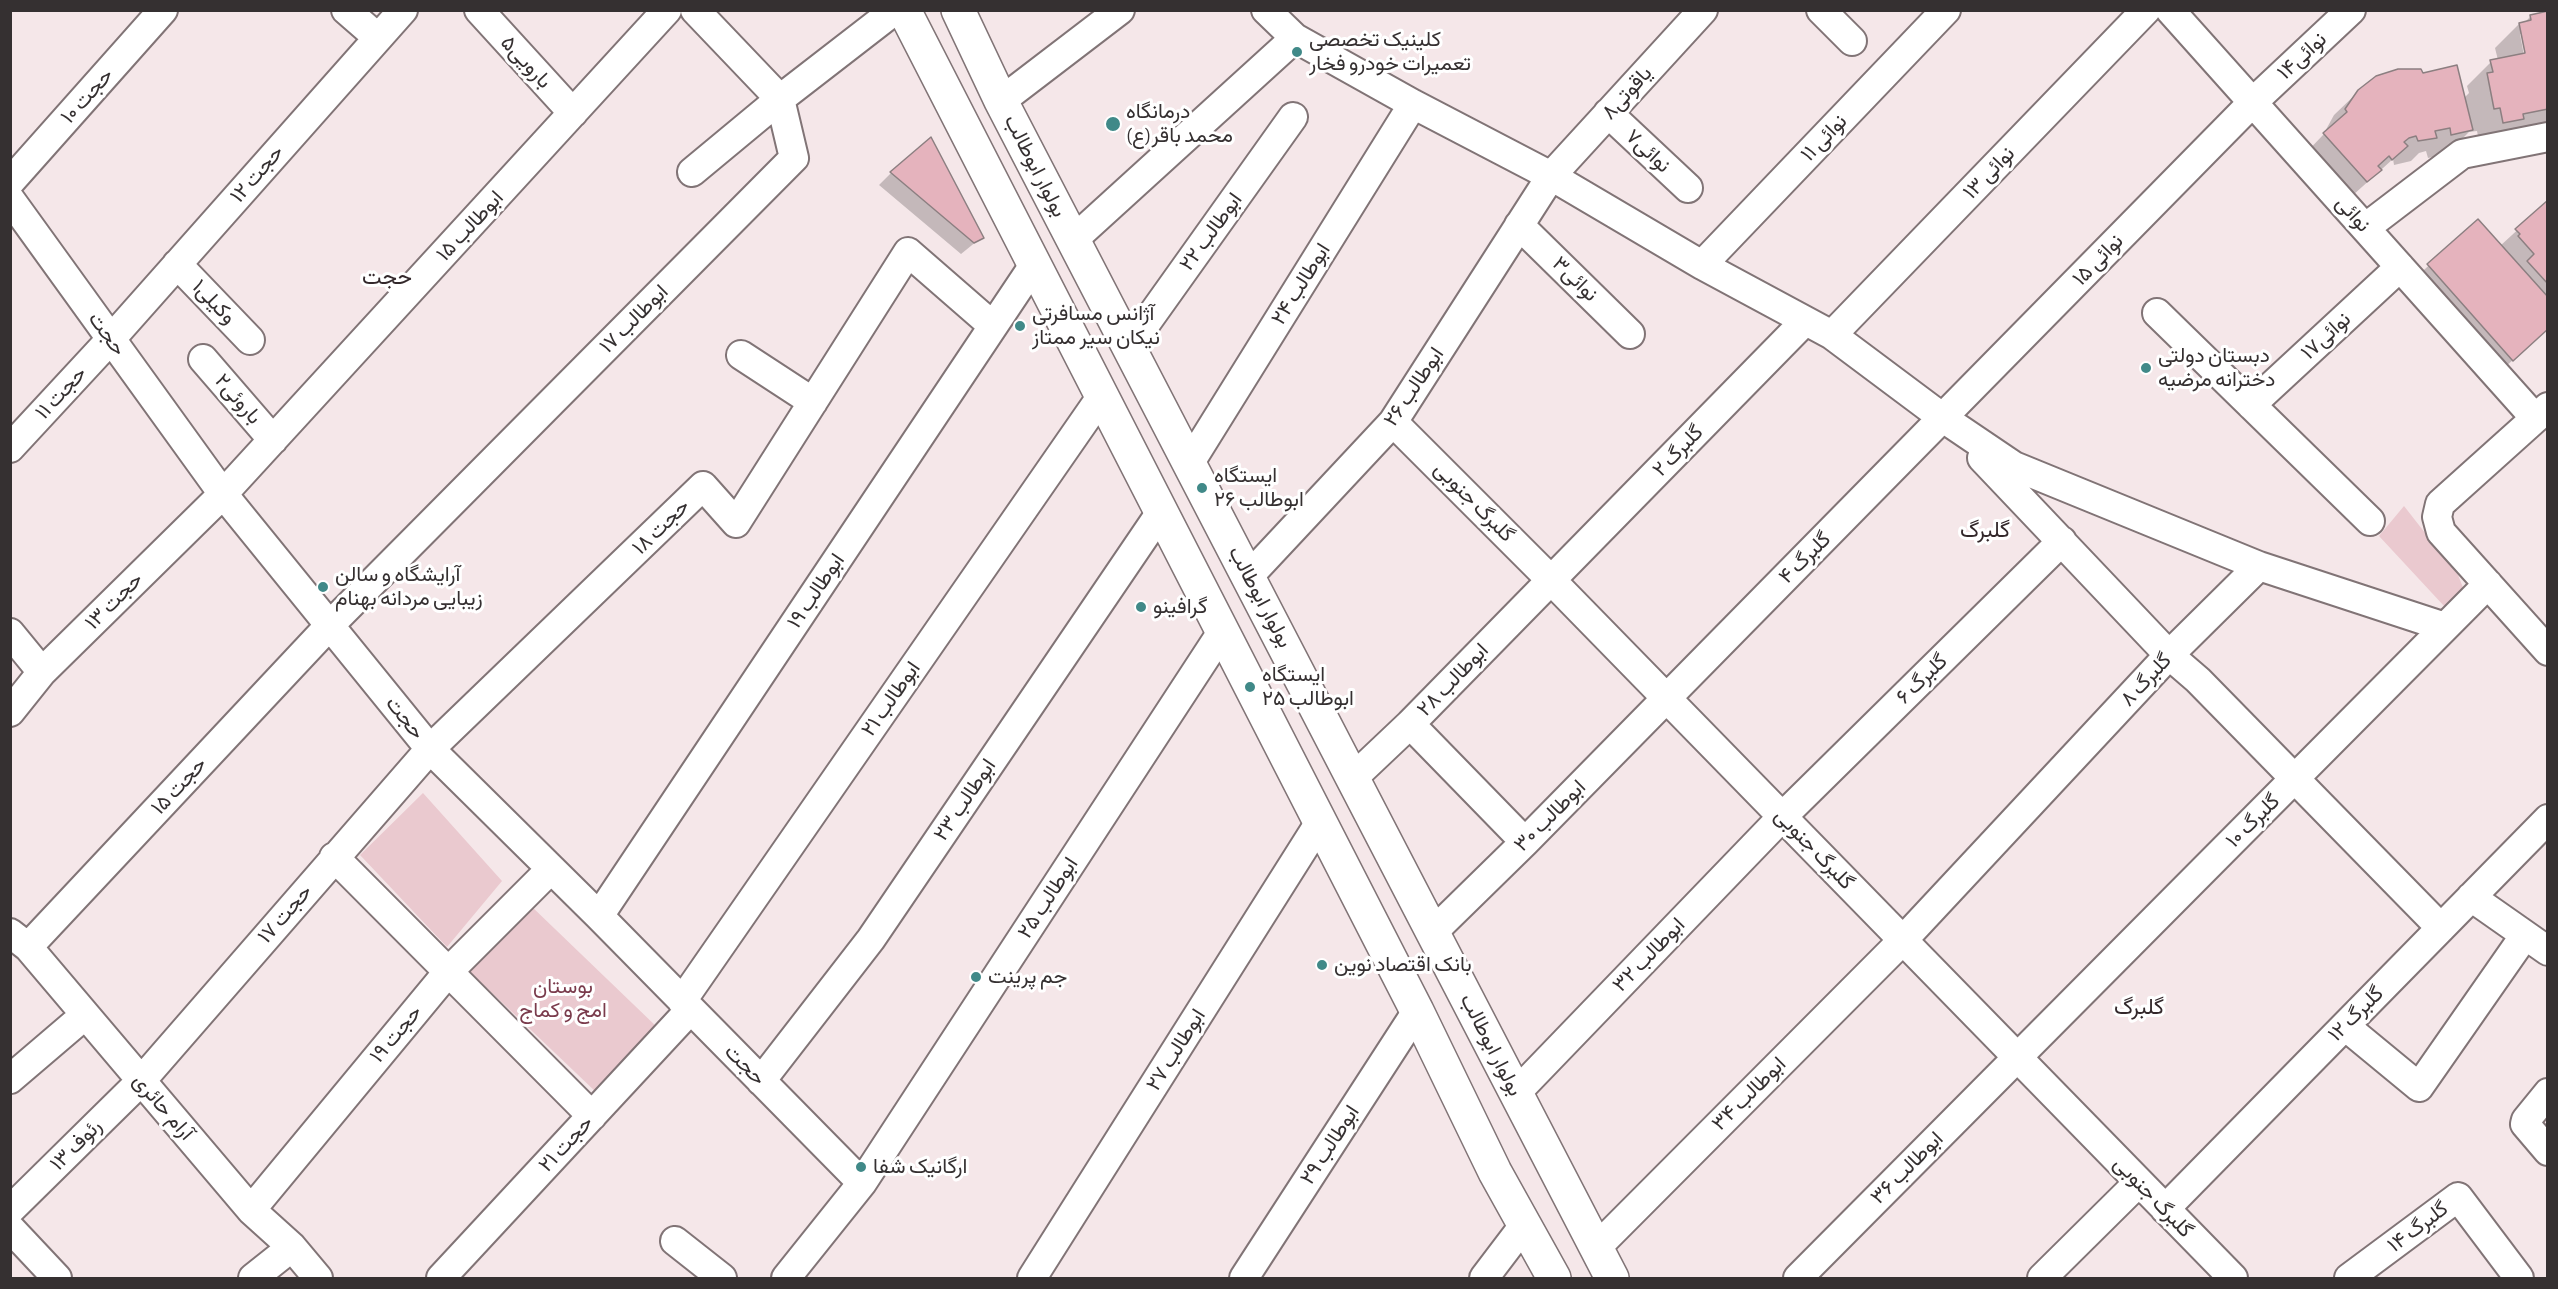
<!DOCTYPE html>
<meta charset="utf-8">
<style>
body{margin:0}
#map{position:relative;width:2558px;height:1289px;overflow:hidden;background:#f5e7e9;font-family:"Alegreya Sans",sans-serif}
canvas{display:block}
.frame{position:absolute;inset:0;border:12px solid #353031;pointer-events:none}
</style>
<div id="map">
<canvas width="2558" height="1289"></canvas>
<div class="frame"></div>
</div>
<script>
const g = document.querySelector('canvas').getContext('2d');
g.lineJoin = 'round';
function fillPath(path, color) {
  g.fillStyle = color;
  g.fill(path, 'evenodd');
}
function stroke(path, color, width, dash) {
  g.strokeStyle = color;
  g.lineWidth = width;
  g.lineCap = dash ? 'butt' : 'round';
  g.setLineDash(dash || []);
  g.stroke(path);
}
function drawText(font, color, halo, rows, align = 'center') {
  g.font = font + ' "Alegreya Sans",Vazirmatn,sans-serif';
  g.lineWidth = 6;
  g.setLineDash([]);
  g.textBaseline = 'middle';
  g.strokeStyle = halo;
  g.fillStyle = color;
  for (const [text, x, y, turn = 0] of rows) {
    g.save();
    g.translate(x, y);
    g.rotate((+turn || 0) * Math.PI / 180);
    g.textAlign = isNaN(turn) ? turn : align;
    if (halo) g.strokeText(text, 0, 0);
    g.fillText(text, 0, 0);
    g.restore();
  }
}
fillPath(new Path2D(`
 M2404,506L2458,575L2464,590L2456,599L2444,606L2379,536Z
 M423,793L502,881L447,947L360,855Z
 M529,904L659,1029L598,1094L467,969Z`), '#eac9cf');
fillPath(new Path2D(`
 M2548,12V132L2480,146L2477,131L2469,132L2447,154L2428,158L2426,151L2419,153L2411,161L2394,165L2393,159L2342,205L2301,158L2323,135L2334,115L2359,91L2422,75L2463,99L2469,93L2467,86L2491,62L2498,60L2495,48L2519,24L2524,23L2531,16ZM2520,34H2523L2528,60L2525,61Z
 M891,173L982,237L961,254L879,185Z
 M2548,202V329L2496,375L2412,281L2477,221L2500,246Z`), '#0003');
const building = new Path2D(`
 M2548,11V109L2523,114L2524,119L2503,123L2500,108L2494,109L2487,73L2493,72L2490,60L2525,53L2519,23L2531,20L2530,15Z
 M2457,65L2473,130L2451,135L2450,128L2435,131L2437,138L2418,141L2416,136L2409,138L2404,142L2408,146L2392,160L2389,156L2378,166L2382,170L2367,182L2323,133L2347,112L2345,109L2358,90L2376,76L2398,69H2421L2423,73Z
 M931,137L984,238L974,243L890,172Z
 M2548,200V284L2527,261L2534,254L2518,236L2520,234L2515,229Z
 M2478,219L2548,297V329L2513,361L2427,264Z`);
fillPath(building, '#e5b3bd');
stroke(building, '#8c7f81', 1.5);
const minor = new Path2D(`
 M346,10L377,37
 M479,10L573,113
 M695,10L780,99
 M1266,10L1295,38L1413,104L1551,176L1702,265L1832,335L1943,418L2014,466L2259,566
 M1821,10L1852,41
 M2170,10L2535,418
 M1001,101L1120,10
 M1608,113L1688,188
 M692,172L780,99L895,10
 M10,182L163,10
 M10,199L223,494L430,749L599,916L862,1183
 M1519,225L1630,334
 M2365,228L2462,154L2548,137
 M1073,240L1295,38
 M177,264L250,340
 M1702,265L1946,10
 M2157,313L2370,521
 M1832,335L2146,10
 M1129,347L1293,117
 M741,355L813,402
 M203,359L273,440
 M2251,405L2400,267
 M2548,407L2440,504L2437,517L2441,532L2548,651
 M1393,422L1551,580L2233,1278
 M10,448L111,339L403,10
 M1982,458L2169,655L2198,680L2441,928
 M1189,464L1413,104
 M1249,576L1393,422L1551,176L1703,10
 M10,633L42,672
 M10,712L42,672L223,494L667,10
 M1410,724L1525,842
 M1354,777L1410,724L1805,321
 M334,857L592,1116
 M2471,897L2548,951
 M599,916L1034,265
 M10,933L28,947L251,1210L292,1247L318,1278
 M1432,933L1525,842L2253,102L2351,10
 M28,947L330,625L794,158L780,99
 M682,1001L1101,397
 M2345,1026L2419,1087L2525,935
 M10,1079L85,1015
 M761,1081L871,939L1161,512
 M1516,1093L1782,817L2062,541
 M2548,1093L2526,1120L2525,1124L2548,1151
 M2165,1209L2548,819
 M10,1210L141,1081L430,749L703,486L736,523L908,252L993,326
 M251,1210L448,972L551,869
 M10,1228L57,1278
 M675,1241L722,1278
 M1596,1248L1903,940L2169,655L2259,566L2445,627
 M253,1278L292,1247
 M441,1278L690,1010
 M786,1278L862,1183L1222,632
 M1032,1278L1320,822
 M1244,1278L1417,1011
 M1484,1278L1525,1224
 M1798,1278L2488,584
 M2042,1278L2139,1182
 M2349,1278L2458,1197L2519,1278`);
const major = new Path2D(`
 M904,10L1417,1011L1495,1172L1554,1278
 M958,10L1001,101L1612,1278`);
stroke(minor, '#817476', 32);
stroke(major, '#817476', 36);
stroke(minor, '#fff', 28);
stroke(major, '#fff', 33);
for (const [x, y, r, color] of [
 [1297,52,6,"#408988"],
 [1113,124,8,"#408988"],
 [1020,326,6,"#408988"],
 [2146,368,6,"#408988"],
 [1202,488,6,"#408988"],
 [323,587,6,"#408988"],
 [1141,607,6,"#408988"],
 [1250,687,6,"#408988"],
 [1322,965,6,"#408988"],
 [976,977,6,"#408988"],
 [861,1167,6,"#408988"]
]) {
  const dot = new Path2D();
  dot.arc(x, y, r, 0, 2 * Math.PI);
  g.fillStyle = color;
  g.fill(dot);
  stroke(dot, '#fff', 2);
}
drawText('21px', '#353031', '#fff', [
 ["کلینیک تخصصی",1309,40],
 ["تعمیرات خودرو فخار",1309,64],
 ["درمانگاه",1126,112],
 ["محمد باقر(ع)",1126,136],
 ["آژانس مسافرتی",1032,314],
 ["نیکان سیر ممتاز",1032,338],
 ["دبستان دولتی",2158,356],
 ["دخترانه مرضیه",2158,380],
 ["ایستگاه",1214,476],
 ["ابوطالب ۲۶",1214,500],
 ["آرایشگاه و سالن",335,575],
 ["زیبایی مردانه بهنام",335,599],
 ["گرافینو",1153,607],
 ["ایستگاه",1262,675],
 ["ابوطالب ۲۵",1262,699],
 ["بانک اقتصاد نوین",1334,965],
 ["جم پرینت",988,977],
 ["ارگانیک شفا",873,1167]
], 'left');
drawText('21px', '#353031', '#fff', [
 ["نوائی۱۴",2302,56,-43],
 ["بارویی۵",526,62,47],
 ["یاقوتی۸",1627,93,-48],
 ["حجت ۱۰",87,96,-48],
 ["نوائی ۱۱",1824,138,-46],
 ["نوائی۷",1648,151,43],
 ["بولوار ابوطالب",1035,166,63],
 ["نوائی ۱۳",1989,173,-46],
 ["حجت ۱۲",257,174,-49],
 ["نوائی",2353,214,48],
 ["ابوطالب ۱۵",470,226,-47],
 ["ابوطالب ۲۲",1211,232,-54],
 ["نوائی ۱۵",2098,260,-46],
 ["نوائی۳",1575,279,44],
 ["ابوطالب ۲۴",1301,284,-58],
 ["وکیلی۱",214,302,46],
 ["ابوطالب ۱۷",634,319,-45],
 ["حجت",107,334,54],
 ["نوائی۱۷",2326,336,-43],
 ["ابوطالب ۲۶",1414,387,-56],
 ["حجت ۱۱",61,393,-47],
 ["باروئی۲",238,399,49],
 ["گلبرگ ۲",1678,451,-46],
 ["گلبرگ جنوبی",1474,502,45],
 ["حجت ۱۸",661,527,-44],
 ["گلبرگ ۴",1805,558,-45],
 ["ابوطالب ۱۹",816,591,-56],
 ["بولوار ابوطالب",1260,597,62],
 ["حجت ۱۳",114,601,-45],
 ["گلبرگ ۶",1922,679,-44],
 ["ابوطالب ۲۸",1453,680,-46],
 ["گلبرگ ۸",2146,680,-47],
 ["ابوطالب ۲۱",891,699,-55],
 ["حجت",405,718,51],
 ["حجت ۱۵",179,786,-47],
 ["ابوطالب ۲۳",965,800,-56],
 ["ابوطالب ۳۰",1550,816,-45],
 ["گلبرگ ۱۰",2253,821,-45],
 ["گلبرگ جنوبی",1814,849,46],
 ["ابوطالب ۲۵",1048,898,-57],
 ["حجت ۱۷",285,914,-49],
 ["ابوطالب ۳۲",1649,955,-46],
 ["گلبرگ ۱۲",2356,1014,-45],
 ["حجت ۱۹",396,1034,-50],
 ["بولوار ابوطالب",1491,1045,63],
 ["ابوطالب ۲۷",1176,1050,-58],
 ["حجت",745,1065,45],
 ["ابوطالب ۳۴",1749,1094,-45],
 ["آرام حائری",163,1107,49],
 ["حجت ۲۱",566,1144,-47],
 ["رئوف ۱۳",76,1145,-45],
 ["ابوطالب ۲۹",1330,1145,-57],
 ["ابوطالب ۳۶",1907,1168,-45],
 ["گلبرگ جنوبی",2153,1197,46],
 ["گلبرگ ۱۴",2418,1227,-37]
]);
drawText('21px', '#7a3b4c', '#fff', [
 ["بوستان",563,987],
 ["امج و کماج",563,1011]
]);
drawText('22px', '#33282b', '#fff', [
 ["حجت",387,277],
 ["گلبرگ",1985,530],
 ["گلبرگ",2139,1007]
]);
</script>
